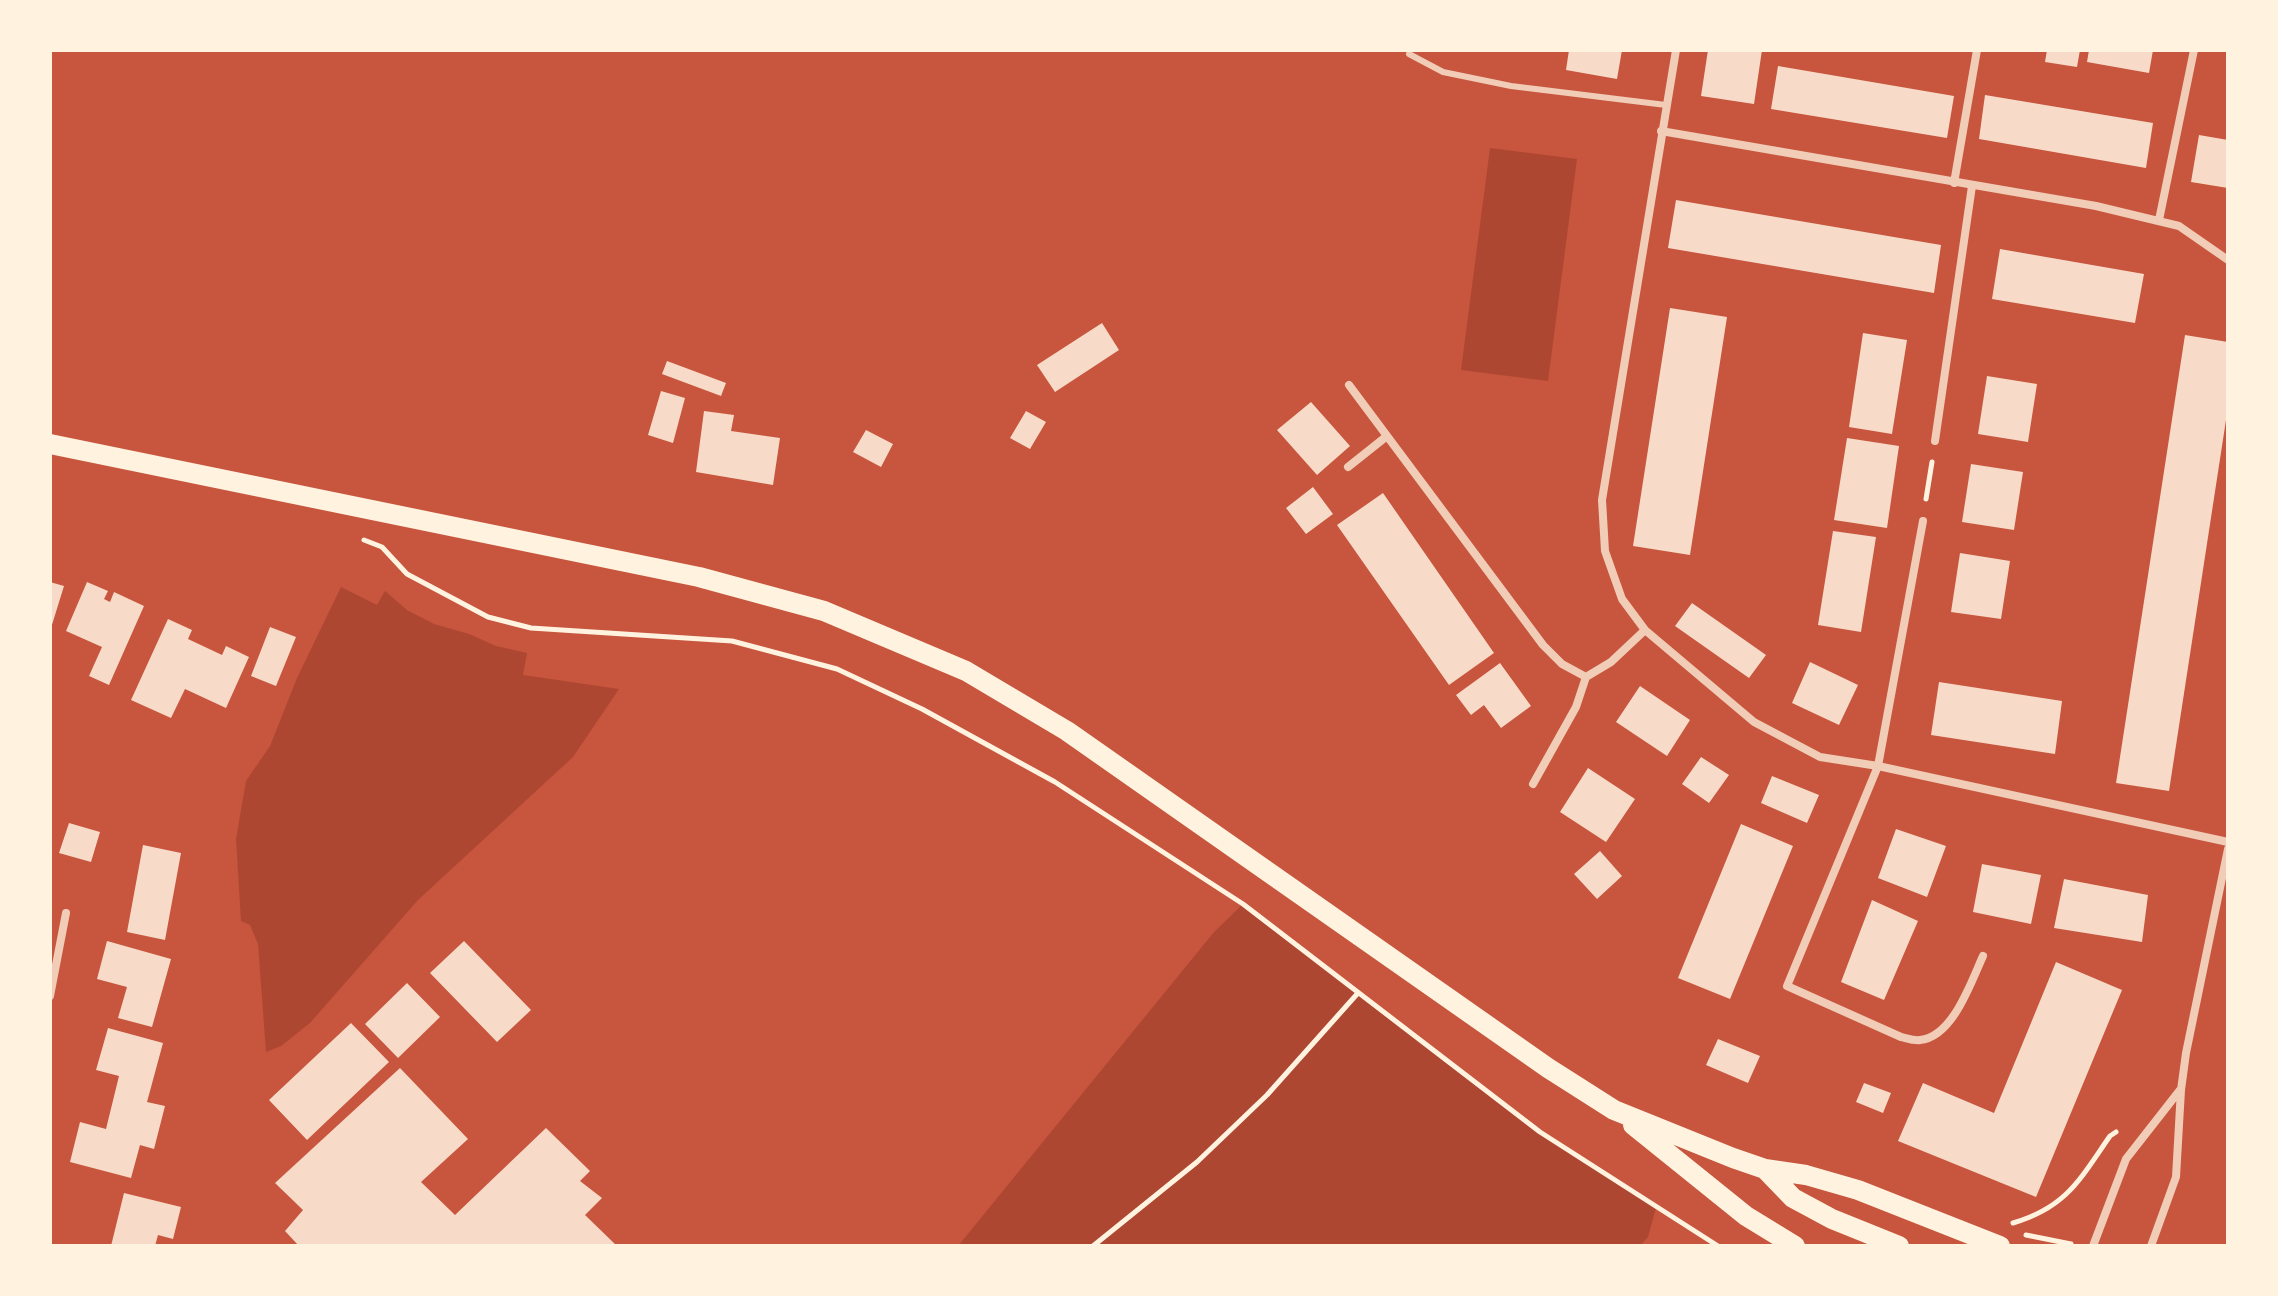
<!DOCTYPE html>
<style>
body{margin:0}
#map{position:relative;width:2278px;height:1296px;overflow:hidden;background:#c8553d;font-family:Manrope,sans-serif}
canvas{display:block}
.frame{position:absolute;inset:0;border:52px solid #fff3e0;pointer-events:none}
</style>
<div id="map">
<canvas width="2278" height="1296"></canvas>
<div class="frame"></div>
</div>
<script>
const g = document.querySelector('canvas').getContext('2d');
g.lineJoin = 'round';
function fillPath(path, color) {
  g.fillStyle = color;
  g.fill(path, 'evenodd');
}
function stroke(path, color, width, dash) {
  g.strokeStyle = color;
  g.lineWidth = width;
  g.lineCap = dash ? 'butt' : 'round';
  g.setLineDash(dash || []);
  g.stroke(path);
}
fillPath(new Path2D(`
 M1490,148L1577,159L1548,381L1461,370Z
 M341,587L377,605L385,591L407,610L434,624L469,634L496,646L527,653L523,675L619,689L573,757L418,900L310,1023L281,1046L266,1052L258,944L250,925L241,921L236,839L246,781L270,746L297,678Z
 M1243,904L1540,1132L1656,1208L1648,1237L1640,1246H958L1214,932Z`), '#ae4732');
fillPath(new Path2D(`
 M1569,50H1622L1617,79L1566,70Z
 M1708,50H1762L1754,104L1701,96Z
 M2047,50H2080L2077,67L2045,62Z
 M2089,50H2153L2149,73L2087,62Z
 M1778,66L1954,96L1947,138L1771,109Z
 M1985,95L2153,123L2146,168L1979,139Z
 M2199,135L2228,140V188L2191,182Z
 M1676,200L1941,245L1934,293L1668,248Z
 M2000,249L2144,274L2135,323L1992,299Z
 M1670,308L1727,317L1690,555L1633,546Z
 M1102,323L1119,350L1055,392L1037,365Z
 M1863,333L1907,340L1892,434L1849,427Z
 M2185,335L2228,342V407L2169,791L2116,783Z
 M667,361L726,383L721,396L662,374Z
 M1987,376L2037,384L2028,442L1978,434Z
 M661,391L685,398L673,443L648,435Z
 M1311,402L1350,446L1317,475L1277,430Z
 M704,411L734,415L731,431L780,438L773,485L696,472Z
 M1026,411L1046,422L1030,449L1010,438Z
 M866,430L893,444L881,467L853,452Z
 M1847,438L1899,446L1887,528L1834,520Z
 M1971,464L2023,472L2014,530L1962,522Z
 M1313,487L1333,514L1306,534L1286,508Z
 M1383,493L1494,653L1449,685L1337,525Z
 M1833,531L1876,537L1861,632L1818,625Z
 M1960,553L2010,561L2001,619L1951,612Z
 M50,582L64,586L51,628H50Z
 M87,582L108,591L104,599L110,602L114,592L144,606L109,685L89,676L102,647L66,631Z
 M1692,603L1766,655L1749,678L1675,626Z
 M168,619L192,630L188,639L222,655L226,646L249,657L226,708L185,689L171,718L131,700Z
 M270,627L296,637L276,686L251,676Z
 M1810,662L1858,685L1839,725L1792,703Z
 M1500,663L1531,706L1501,728L1484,705L1471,715L1456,695Z
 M1939,682L2062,701L2055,754L1931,735Z
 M1640,686L1690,720L1667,756L1616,722Z
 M1701,757L1729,775L1709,803L1682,784Z
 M1588,768L1635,799L1606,842L1560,812Z
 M1772,776L1819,795L1807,823L1761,803Z
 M69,823L100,832L91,862L59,853Z
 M1741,824L1793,846L1730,999L1678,978Z
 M1896,829L1946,846L1927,897L1878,878Z
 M143,845L181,853L165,940L127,932Z
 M1600,851L1622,876L1597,899L1574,874Z
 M1982,864L2041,875L2031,924L1973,912Z
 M2064,879L2148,895L2142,942L2054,928Z
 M1872,900L1918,921L1884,1000L1841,982Z
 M107,941L171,959L152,1027L118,1018L127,987L97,979Z
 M464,941L531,1010L497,1042L430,973Z
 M2056,962L2122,990L2036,1197L1898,1141L1923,1083L1994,1113Z
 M407,983L440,1017L398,1058L365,1024Z
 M351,1023L389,1062L307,1140L269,1100Z
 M108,1028L163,1043L147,1102L165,1106L154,1149L140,1145L131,1178L70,1162L80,1122L106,1129L119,1076L96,1070Z
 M1718,1039L1760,1056L1748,1083L1706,1065Z
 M400,1068L468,1139L421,1182L455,1215L546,1128L590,1171L580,1181L602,1198L585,1215L617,1246H299L285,1231L303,1210L275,1183Z
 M1864,1083L1891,1093L1883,1113L1856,1102Z
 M124,1193L181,1207L173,1239L158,1235L155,1246H111Z`), '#f7dbc8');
stroke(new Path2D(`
 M1926,499L1932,462
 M364,540L382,547L407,574L488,617L531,628L732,641L837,669L922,709L1055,782L1243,904L1540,1132L1718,1246
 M2013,1223C2067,1207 2080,1179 2110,1136L2116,1132
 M2026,1235L2071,1244
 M1093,1246L1197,1162L1267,1095L1358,993`), '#fff3e0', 5);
stroke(new Path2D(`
 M1409,54L1443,72L1511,86L1666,105`), '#f1ccb7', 6);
stroke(new Path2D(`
 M1676,50L1602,500L1605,551L1622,599L1645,630L1754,722L1820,757L1878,766L2228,842
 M1661,131L2096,206L2179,226L2228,260
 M1954,183L1977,50
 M2159,220L2194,50
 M1349,385L1543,645L1562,664L1586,677L1611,662L1645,630
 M1935,441L1972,186
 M1348,467L1387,436
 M1923,521L1878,766L1787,986L1901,1037C1906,1038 1914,1041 1920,1040C1953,1037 1971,982 1983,956
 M1533,784L1576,707L1586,677
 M50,996L66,913
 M2093,1246L2126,1159L2180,1090
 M2151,1246L2176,1177L2181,1090L2186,1053L2228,849`), '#f1ccb7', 8);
stroke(new Path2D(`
 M50,444L699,577L824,611L966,671L1067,731L1548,1068L1614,1110L1733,1158L1765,1169L1806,1175L1858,1190L2000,1246
 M1633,1125L1746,1216L1795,1246
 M1765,1169L1793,1198L1832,1219L1899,1246`), '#fff3e0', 20);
</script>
